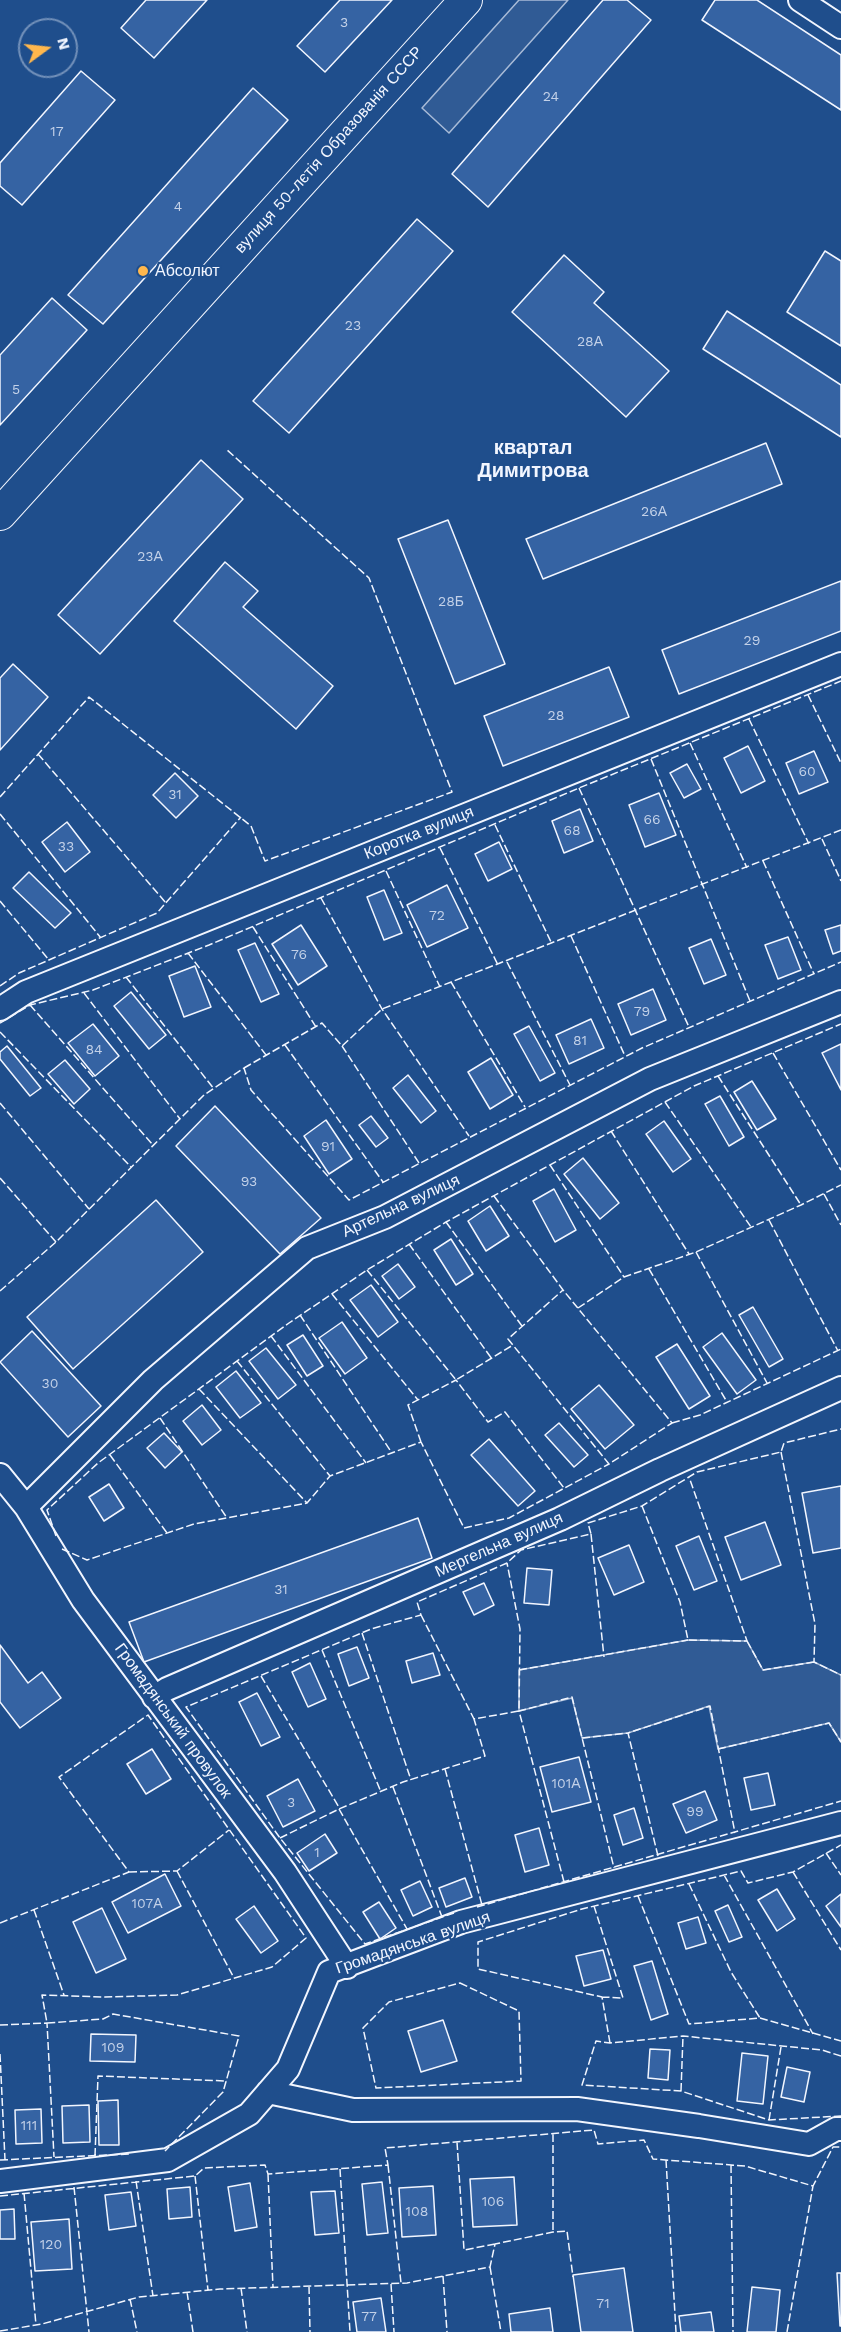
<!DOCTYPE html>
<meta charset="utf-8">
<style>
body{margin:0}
#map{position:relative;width:841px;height:2332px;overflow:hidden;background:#1f4e8c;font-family:"Work Sans",sans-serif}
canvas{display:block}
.north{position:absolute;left:18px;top:18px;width:60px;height:60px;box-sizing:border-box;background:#1f4e8c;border:2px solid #7391ba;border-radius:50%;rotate:75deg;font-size:16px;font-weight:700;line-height:24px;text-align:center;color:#f2f6ff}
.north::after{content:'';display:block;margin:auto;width:21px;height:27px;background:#ffb74d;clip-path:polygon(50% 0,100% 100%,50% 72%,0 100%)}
</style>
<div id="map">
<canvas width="841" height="2332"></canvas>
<div class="north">N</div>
</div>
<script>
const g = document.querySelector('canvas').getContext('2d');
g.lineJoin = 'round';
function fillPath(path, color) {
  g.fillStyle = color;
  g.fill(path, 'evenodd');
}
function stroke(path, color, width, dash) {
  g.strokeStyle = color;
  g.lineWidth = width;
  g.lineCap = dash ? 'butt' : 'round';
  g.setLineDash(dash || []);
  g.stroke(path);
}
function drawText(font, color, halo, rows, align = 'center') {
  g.font = font + ' "Work Sans",sans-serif';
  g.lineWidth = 4.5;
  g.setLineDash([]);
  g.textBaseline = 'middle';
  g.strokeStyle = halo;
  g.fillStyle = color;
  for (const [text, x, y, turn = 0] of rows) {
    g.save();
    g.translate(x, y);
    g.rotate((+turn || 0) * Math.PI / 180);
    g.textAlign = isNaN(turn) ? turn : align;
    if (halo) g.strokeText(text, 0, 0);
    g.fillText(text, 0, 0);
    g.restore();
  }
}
const built = new Path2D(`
 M519,0H568L449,133L422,108Z
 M688,1640L747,1641L763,1670L814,1662L841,1675V1742L829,1723L718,1749L709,1706L628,1733L582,1738L572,1698L519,1711V1670Z`);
fillPath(built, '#305b95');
stroke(built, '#a8bbd7', 1.5);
const building = new Path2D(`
 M146,0H207L154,58L121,28Z
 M340,0H392L325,72L297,46Z
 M603,0H627L651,20L488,207L452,174Z
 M715,0H757L841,55V110L702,20Z
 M81,71L115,100L22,205L0,186V163Z
 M253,88L288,120L103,324L68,295Z
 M417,219L453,251L289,433L253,401Z
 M825,251L841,261V346L787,312Z
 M564,255L604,292L594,303L669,371L626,417L512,312Z
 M52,298L87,330L0,425V355Z
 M727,311L841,385V437L703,349Z
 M766,443L782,484L543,579L526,539Z
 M201,460L243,499L100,654L58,615Z
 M448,520L505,664L455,684L398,539Z
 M225,562L258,591L243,607L333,686L296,729L174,621Z
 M841,581V631L679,694L662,650Z
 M13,664L48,697L0,750V678Z
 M609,667L629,717L503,766L484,716Z
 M748,746L765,781L741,793L724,758Z
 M814,751L828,782L799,794L786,763Z
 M687,764L701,789L684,798L670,773Z
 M175,773L198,796L176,818L153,795Z
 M659,793L676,835L645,847L629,805Z
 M580,809L593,841L564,853L552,821Z
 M67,822L90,852L65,872L42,842Z
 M499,842L512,869L488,881L475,854Z
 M29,872L71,913L55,928L13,888Z
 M447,885L468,928L427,947L407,905Z
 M384,890L402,933L384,940L367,897Z
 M301,925L327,966L298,985L272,944Z
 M841,925V951L833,954L825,930Z
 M788,937L801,970L778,979L765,945Z
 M711,939L726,975L704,984L689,948Z
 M255,943L279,994L261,1002L238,950Z
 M195,966L211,1007L184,1017L169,976Z
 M653,989L666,1020L631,1035L618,1004Z
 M131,992L166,1035L149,1049L114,1006Z
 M591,1019L604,1048L569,1064L556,1035Z
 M93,1024L119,1056L95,1076L68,1043Z
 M529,1026L555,1073L540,1081L514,1034Z
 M841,1044V1090L822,1053Z
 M7,1046L41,1088L30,1096L0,1059V1052Z
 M491,1058L513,1095L490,1109L468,1072Z
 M65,1060L90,1089L74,1104L48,1074Z
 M408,1075L436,1111L421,1123L393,1088Z
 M752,1081L776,1119L757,1130L734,1092Z
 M720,1096L744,1137L729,1146L705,1104Z
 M215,1106L321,1218L280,1254L176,1146Z
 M371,1116L388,1138L376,1147L359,1125Z
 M326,1120L352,1159L329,1174L304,1136Z
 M664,1121L691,1159L673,1172L646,1134Z
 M583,1158L619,1203L600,1219L564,1174Z
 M554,1189L576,1230L555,1242L533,1201Z
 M156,1200L203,1252L73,1369L27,1317Z
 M490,1206L509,1236L486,1251L468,1221Z
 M451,1239L473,1274L456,1285L434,1250Z
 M398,1264L415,1287L399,1299L382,1276Z
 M371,1285L398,1322L378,1337L350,1300Z
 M753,1307L783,1359L769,1367L739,1315Z
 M342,1322L367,1358L345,1374L319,1338Z
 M32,1331L101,1406L68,1437L0,1362Z
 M722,1333L756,1380L737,1394L703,1347Z
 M303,1335L323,1366L307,1376L287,1345Z
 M677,1344L710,1396L689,1409L656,1357Z
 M266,1348L296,1385L278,1399L249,1361Z
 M236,1371L261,1403L240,1418L216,1387Z
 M599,1385L634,1425L605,1449L571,1409Z
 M202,1405L221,1430L202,1445L183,1421Z
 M559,1423L588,1455L574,1467L545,1435Z
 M164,1433L182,1452L165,1468L147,1448Z
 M489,1439L535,1491L518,1506L471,1455Z
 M109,1484L124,1508L104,1521L89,1497Z
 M841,1486V1548L813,1553L802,1493Z
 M418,1518L432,1558L144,1662L129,1622Z
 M765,1522L781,1565L741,1580L725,1537Z
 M699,1536L717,1581L694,1590L676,1546Z
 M629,1545L644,1582L614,1595L598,1558Z
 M527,1568L552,1570L549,1605L524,1603Z
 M484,1583L494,1605L474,1615L463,1592Z
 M0,1645L28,1683L42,1672L61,1698L20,1728L0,1702Z
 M357,1647L369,1678L349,1686L338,1654Z
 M433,1653L440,1675L412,1683L406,1661Z
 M310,1663L326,1699L308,1707L292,1672Z
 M257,1693L280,1737L261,1746L239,1702Z
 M152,1749L171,1779L146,1794L127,1764Z
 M579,1757L591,1802L552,1812L540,1767Z
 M768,1773L775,1805L751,1810L744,1778Z
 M298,1779L315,1811L283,1827L267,1796Z
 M705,1791L717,1820L686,1833L673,1804Z
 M634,1808L643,1838L623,1845L614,1815Z
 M539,1828L549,1865L525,1872L515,1835Z
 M325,1834L337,1853L309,1871L297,1853Z
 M165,1874L181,1906L128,1933L112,1902Z
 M465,1878L472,1897L446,1907L439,1888Z
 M420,1881L432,1907L413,1916L401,1890Z
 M777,1889L795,1919L777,1931L758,1900Z
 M841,1894V1927L826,1906Z
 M379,1902L396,1928L380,1939L363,1912Z
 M728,1905L742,1937L729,1942L715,1911Z
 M254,1906L278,1941L261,1953L236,1919Z
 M102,1908L126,1959L96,1973L73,1922Z
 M698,1917L706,1943L686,1949L678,1923Z
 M603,1950L611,1979L584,1986L576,1956Z
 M652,1961L668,2014L651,2020L634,1966Z
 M443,2020L457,2061L421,2072L408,2031Z
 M91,2034L136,2035L135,2062L90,2061Z
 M650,2049L670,2050L668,2080L648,2078Z
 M742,2053L768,2056L763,2104L737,2101Z
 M787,2067L810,2072L804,2102L781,2097Z
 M118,2100L119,2145H99L98,2101Z
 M89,2105L90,2142L63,2143L62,2106Z
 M41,2109L42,2143L16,2144L15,2110Z
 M514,2177L517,2225L473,2227L470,2179Z
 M382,2182L388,2233L367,2235L362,2184Z
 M250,2183L257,2227L235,2231L228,2187Z
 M433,2186L436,2235L402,2237L399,2188Z
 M190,2187L192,2217L169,2219L167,2189Z
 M335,2191L339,2233L315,2235L311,2192Z
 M131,2192L136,2226L109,2230L105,2195Z
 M14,2209L15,2239H0V2210Z
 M69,2219L72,2269L35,2271L31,2222Z
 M624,2268L633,2332H581L573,2275Z
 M837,2273H841V2326H840Z
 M752,2287L780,2290L776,2332H747Z
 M381,2298L386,2332H357L353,2302Z
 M550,2308L553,2332H511L509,2314Z
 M711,2312L714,2332H681L679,2316Z`);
fillPath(building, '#3563a3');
stroke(building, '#f2f6ff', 1.5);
const street = new Path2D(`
 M800,0L841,27
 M0,1009L26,992L841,664
 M0,1475L26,1507L83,1600L285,1872L347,1967
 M26,1507L153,1380L307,1248L385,1217L650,1079L841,1002
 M154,1697L167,1689L560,1519L660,1470L841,1388
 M268,2092L353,2110L577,2109L699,2126L809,2144L836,2129H841
 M0,2181L168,2160L249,2114L288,2069L329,1972L461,1922L841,1823`);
const secondary = new Path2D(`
 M0,514L466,0`);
stroke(street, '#f2f6ff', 26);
stroke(secondary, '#f2f6ff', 34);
stroke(street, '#1f4e8c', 22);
stroke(secondary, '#1f4e8c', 32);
stroke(new Path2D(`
 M808,695L841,763
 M749,719L809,844
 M690,743L747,868
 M38,754L166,903
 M651,759L750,1001
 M579,788L689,1027
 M0,797L89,697L251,826L265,861L452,792L369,578L226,449
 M0,814L101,938
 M495,825L552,944
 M822,839L841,881
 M440,848L498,965
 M763,861L814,974
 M386,871L440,987
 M321,898L382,1009L469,1136
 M0,901L49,960
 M253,927L316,1027
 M571,936L625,1056
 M188,953L266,1055
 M507,962L570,1085
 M126,977L214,1089
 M451,982L525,1107
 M0,986L19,973L157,913L241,817
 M84,993L180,1119
 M30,1005L153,1145
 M0,1023L30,1005L93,990L209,945L579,788L841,681
 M0,1032L131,1167
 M285,1045L383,1182
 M342,1046L419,1163
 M773,1053L841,1170
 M244,1068L322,1023L342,1046L382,1009L841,830
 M718,1076L801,1205
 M665,1102L751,1227
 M0,1103L89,1209
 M611,1131L689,1254
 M550,1165L624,1277
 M0,1178L56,1242
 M824,1194L841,1225
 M494,1196L563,1290L672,1423L609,1464L508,1339L563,1290
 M769,1220L838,1351
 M446,1222L522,1326
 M409,1244L492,1359
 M696,1252L767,1383
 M649,1269L727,1402
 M367,1270L456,1380L513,1345
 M0,1291L56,1242L204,1095L244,1068L251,1090L349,1200L642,1048L841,962
 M332,1294L418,1400
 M578,1308L624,1277L696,1252L801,1205L841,1185
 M300,1315L392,1453
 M271,1336L366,1463
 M237,1361L330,1476
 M199,1389L307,1503
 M160,1418L227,1518
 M672,1423L700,1415L841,1349
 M421,1442L408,1405L456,1380L488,1422L505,1412L564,1488
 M781,1452L815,1624L814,1662L841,1675
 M110,1455L167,1533
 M642,1506L680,1602L688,1640L747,1641L689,1477
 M591,1534L604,1657
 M56,1536L47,1510L98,1463L289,1323L367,1270L446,1222L694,1086L841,1024
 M62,1549L87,1560L194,1524L307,1503L330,1476L421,1442L464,1528L509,1518L609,1464
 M421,1615L474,1719
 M362,1633L411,1780
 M747,1641L763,1670L814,1662
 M322,1650L381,1792
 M519,1670L688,1640
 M261,1676L340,1809
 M582,1738L628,1733
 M718,1749L829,1723L841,1742
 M445,1769L482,1905
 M393,1787L442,1917
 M339,1809L407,1929
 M280,1838L339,1809L403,1782L485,1756L474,1719L519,1711L520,1629L507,1563
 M826,1853L841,1875
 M658,1856L628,1733L710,1706L735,1833
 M177,1871L234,1978
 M129,1872L177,1871L229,1830
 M793,1872L841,1950
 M724,1875L813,2034
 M564,1882L519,1711L572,1697L614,1868
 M689,1884L731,1972L760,2018
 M638,1896L689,2024L760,2018L841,2041
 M594,1906L623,1998L602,1997
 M477,1907L841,1801
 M34,1910L64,1995
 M454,1913L365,1944L280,1838L186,1707L371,1629L421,1615L417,1602L507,1563L521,1550L591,1534L588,1523L642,1506L697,1472L781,1452L784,1443L841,1429
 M0,1923L129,1872L59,1777L148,1715L306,1938L272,1967L177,1995L105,1997L42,1995L47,2023L103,2019L113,2014L239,2036L223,2092L165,2151
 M460,1983L519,2011L521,2081L376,2088L363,2028L389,2002Z
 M0,2025L47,2023L54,2157
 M610,2043L602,1997L478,1969V1942L582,1909L741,1871L748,1883L793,1872L841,1845
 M0,2054L5,2160
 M841,2056L822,2050L683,2036L610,2043L596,2041L582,2085L681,2091L769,2120L841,2116
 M681,2091L683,2036
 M769,2120L781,2047
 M553,2134V2232
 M457,2142L464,2250L495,2244
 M95,2156L98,2076L227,2081
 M0,2160L129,2154
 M666,2160L676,2332
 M388,2165L401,2283
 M731,2165L733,2332
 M340,2169L350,2332
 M268,2174L273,2287
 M195,2176L208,2290
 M136,2181L153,2296
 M74,2187L89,2332
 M24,2193L36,2325
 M0,2196L195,2176L204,2168L265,2165L268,2174L388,2165L385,2148L594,2130L598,2144L644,2140L653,2159L745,2166L813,2186L833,2147H841
 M490,2267L501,2332
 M443,2276L447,2332
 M391,2284L394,2332
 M309,2286L310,2332
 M241,2288L247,2332
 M187,2292L193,2332
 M130,2299L137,2332
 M0,2331L42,2324L139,2297L220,2289L407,2283L490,2267L495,2244L553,2232L567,2231L573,2277
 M787,2332L813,2186`), '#f2f6ff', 1.5, [8, 3]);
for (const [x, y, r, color] of [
 [143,271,6,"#ffb74d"]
]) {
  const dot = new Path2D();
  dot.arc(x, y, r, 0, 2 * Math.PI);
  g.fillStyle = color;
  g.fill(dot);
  stroke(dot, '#1f4e8c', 2);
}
drawText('14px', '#c3d1e8', null, [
 ["3",344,23],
 ["24",551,97],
 ["17",57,132],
 ["4",178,207],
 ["23",353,326],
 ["28А",590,342],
 ["5",16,390],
 ["26А",654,512],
 ["23А",150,557],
 ["28Б",451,602],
 ["29",752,641],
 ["28",556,716],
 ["60",807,772],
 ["31",175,795],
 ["66",652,820],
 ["68",572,831],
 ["33",66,847],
 ["72",437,916],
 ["76",299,955],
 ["79",642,1012],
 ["81",580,1041],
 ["84",94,1050],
 ["91",328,1147],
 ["93",249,1182],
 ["30",50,1384],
 ["31",281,1590],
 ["101А",566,1784],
 ["3",291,1803],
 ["99",695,1812],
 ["1",317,1853],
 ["107А",147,1904],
 ["109",113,2048],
 ["111",29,2126],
 ["106",493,2202],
 ["108",417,2212],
 ["120",51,2245],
 ["71",603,2304],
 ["77",369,2317]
]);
drawText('16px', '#f2f6ff', '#1f4e8c', [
 ["вулиця 50-лєтія Образованія СССР",329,150,-48],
 ["Коротка вулиця",419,833,-22],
 ["Артельна вулиця",401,1206,-25],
 ["Мергельна вулиця",499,1545,-24],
 ["Громадянський провулок",173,1721,54],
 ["Громадянська вулиця",413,1943,-19]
]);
drawText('16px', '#f2f6ff', '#1f4e8c', [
 ["Абсолют",155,271]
], 'left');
drawText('bold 20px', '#f2f6ff', '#1f4e8c', [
 ["квартал",533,448],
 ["Димитрова",533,471]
]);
</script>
